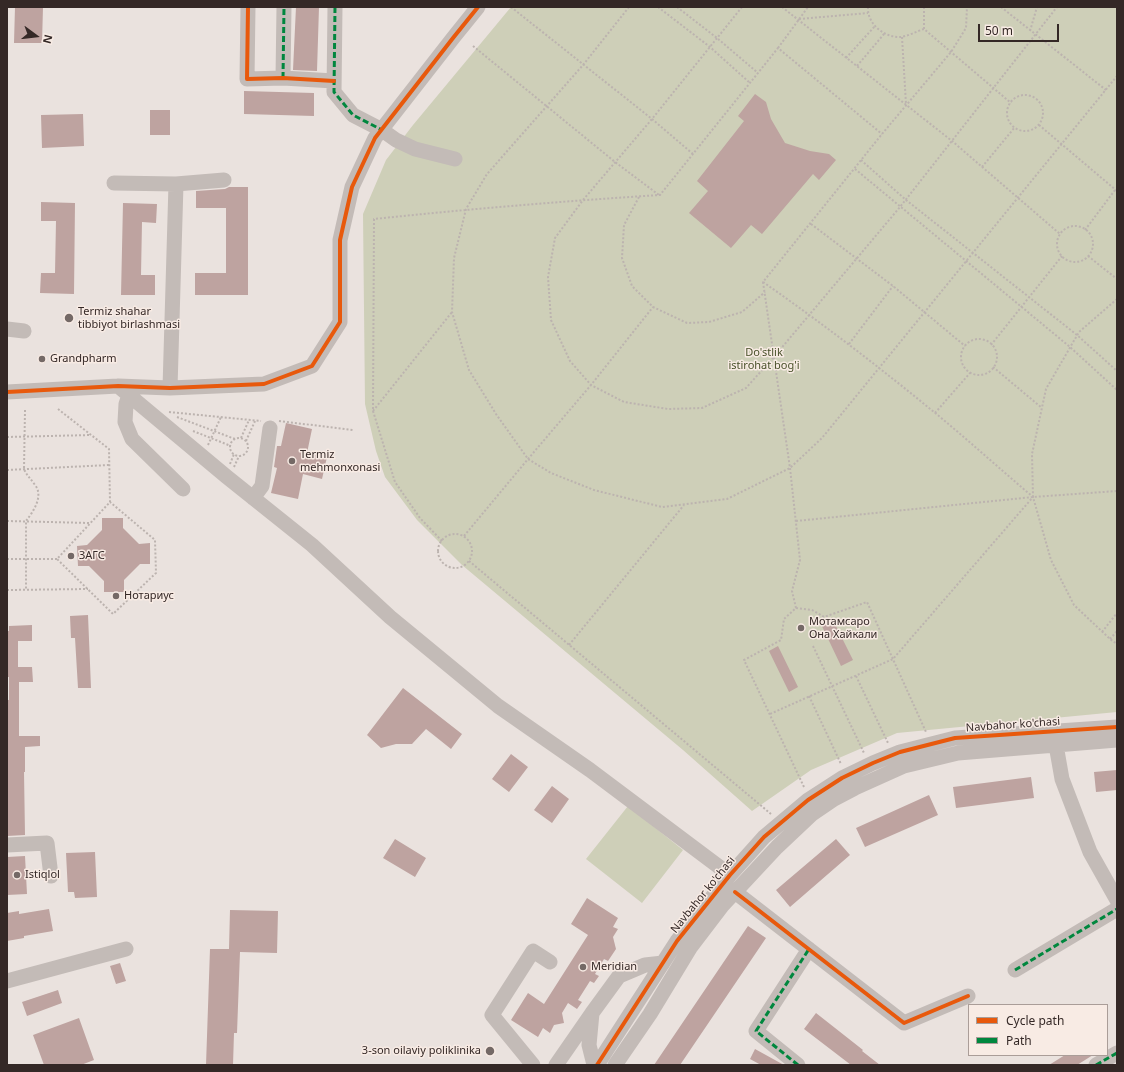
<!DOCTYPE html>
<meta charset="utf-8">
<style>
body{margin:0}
#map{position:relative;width:1124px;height:1072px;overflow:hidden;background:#eae2de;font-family:"Noto Sans",sans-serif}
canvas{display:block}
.frame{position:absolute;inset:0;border:8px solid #342826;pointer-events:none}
.legend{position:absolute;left:968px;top:1004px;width:140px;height:52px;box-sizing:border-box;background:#f8ebe4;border:1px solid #aa9d98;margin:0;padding:5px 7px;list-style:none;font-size:12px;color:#342826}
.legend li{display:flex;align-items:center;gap:8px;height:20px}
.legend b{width:20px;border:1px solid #aa9d98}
.north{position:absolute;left:16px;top:16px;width:40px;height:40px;-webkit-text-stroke:3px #f8ebe4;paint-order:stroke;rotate:105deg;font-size:11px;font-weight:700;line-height:16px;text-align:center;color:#342826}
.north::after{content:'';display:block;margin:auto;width:14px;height:18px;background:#342826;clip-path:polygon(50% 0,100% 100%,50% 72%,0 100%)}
.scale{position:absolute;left:978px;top:24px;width:81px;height:18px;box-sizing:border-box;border:2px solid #342826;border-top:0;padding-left:5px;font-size:12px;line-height:14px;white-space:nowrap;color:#342826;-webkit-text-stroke:3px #f8ebe4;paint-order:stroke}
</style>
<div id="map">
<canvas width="1124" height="1072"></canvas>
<div class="frame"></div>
<ul class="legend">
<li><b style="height:5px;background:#e8590c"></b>Cycle path</li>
<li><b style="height:5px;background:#00873e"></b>Path</li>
</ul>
<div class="north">N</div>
<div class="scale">50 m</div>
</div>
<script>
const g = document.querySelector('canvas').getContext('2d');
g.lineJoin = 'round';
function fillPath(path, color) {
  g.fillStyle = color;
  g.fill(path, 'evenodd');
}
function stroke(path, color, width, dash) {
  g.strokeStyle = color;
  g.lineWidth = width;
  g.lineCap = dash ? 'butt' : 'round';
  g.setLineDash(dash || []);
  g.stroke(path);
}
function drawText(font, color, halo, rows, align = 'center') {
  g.font = font + ' "Noto Sans",sans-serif';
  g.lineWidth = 3;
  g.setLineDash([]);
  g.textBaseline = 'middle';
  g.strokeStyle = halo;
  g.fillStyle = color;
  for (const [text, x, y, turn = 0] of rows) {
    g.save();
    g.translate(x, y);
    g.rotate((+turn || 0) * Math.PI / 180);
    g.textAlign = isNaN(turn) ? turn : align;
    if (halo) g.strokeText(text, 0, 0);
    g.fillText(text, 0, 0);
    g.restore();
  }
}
fillPath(new Path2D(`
 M511,7H1117V712L897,733L811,770L752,811L683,750L462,565L417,520L385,477L376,451L365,404L363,214L386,160L413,125Z
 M628,806L683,850L642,903L586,859Z`), '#cecfb8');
fillPath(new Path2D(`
 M15,7H43L42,43H14Z
 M296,7H319L317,71L293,70Z
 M244,91L314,93V116L244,114Z
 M755,94L766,102L771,119L785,143L810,151L829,154L836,160L819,180L813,174L762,234L751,225L731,248L689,213L708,191L697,181L744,121L738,116Z
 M150,110H170V135H150Z
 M83,114L84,146L42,148L41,115Z
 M229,187H248V295H195V273H226V208H196V191L225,189Z
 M41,202L75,203L74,294L40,293L41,273H55L56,221H41Z
 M123,203L157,204L156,223L142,222L141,275H155V295H121Z
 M286,423L312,429L307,453L327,457L322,479L303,474L298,499L271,493L277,468L274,467L277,446H281Z
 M102,518H123V528L139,544L150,543V564H140L124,580V592H104V581L89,566H78L77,546L87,545L102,530Z
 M88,615L91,688H78L75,638H71L70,616Z
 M832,618L853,660L841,666L821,624Z
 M32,625V641H18V667H32L33,682H19V736H40V746L25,747V772H24L25,835L7,836V700H9V677H7V631H9V626Z
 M778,646L798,687L789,692L769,651Z
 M403,688L462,734L451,749L426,729L412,744H396L381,748L367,735Z
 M511,754L528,767L509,792L492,779Z
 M1117,770V790L1096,792L1094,772Z
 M1031,777L1034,798L956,808L953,787Z
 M552,786L569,799L552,823L534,810Z
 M929,795L938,815L865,847L856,828Z
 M395,839L426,858L415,877L383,858Z
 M836,839L850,855L790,907L776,890Z
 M95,852L97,897L75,898L74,892H68L66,853Z
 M25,856L27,894L7,895V857Z
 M587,898L618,918L613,927L618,929L613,937L616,949L608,961L604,959L595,974L599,976L594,983L590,981L578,1000L582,1002L577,1009L568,1003L562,1013L564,1023L554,1025L550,1033L543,1028L538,1037L511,1020L528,993L544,1004L588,935L571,924Z
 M49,909L53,931L24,936V938L7,941V913L19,911V914Z
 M230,910L278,911L277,953L240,952L237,1033H234L233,1065H206L210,949H229Z
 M748,926L766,938L680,1065H654Z
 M120,963L126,981L116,984L110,966Z
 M58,990L62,1003L27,1016L22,1002Z
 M816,1013L863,1050L862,1051L880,1065H851L804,1029Z
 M79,1018L94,1060L81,1065H44L33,1035Z
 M755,1049L784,1065H761L750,1059Z
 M1065,1055H1093L1077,1065H1049Z`), '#bea3a0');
stroke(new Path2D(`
 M511,7L652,119L693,154
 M629,7L583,65L487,174L466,209L454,258L452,312L469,370L496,414L528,459L551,473L594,490L662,507L727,499L790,468L822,438L1117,76
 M658,7L710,47L750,83
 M677,7L717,38L758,73
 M742,7L652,119L583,200L555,238L548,277L551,320L570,361L591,385L624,402L668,409L702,408L746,388L773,358L900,207L1057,7
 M782,7L952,141L1060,234
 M868,7C867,24 884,37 899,37C907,37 917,31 924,29
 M924,7V29L1011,103
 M1001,7L1106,90
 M799,19L868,13
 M1030,31L1037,7
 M902,37L906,104
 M473,46L615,162L659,195
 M778,48L808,7
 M846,58L875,26
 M857,66L884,34
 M1007 113a18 18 0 1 1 36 0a18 18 0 1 1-36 0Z
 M1039,125L1117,191
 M861,160L906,200L1077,335L1117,371
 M982,167L1015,127
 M855,169L1070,347L1117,390
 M639,197L624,225L622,258L632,286L653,307L687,323L709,322L742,312L765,292
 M811,224L893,286L965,346
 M1057 244a18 18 0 1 1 36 0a18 18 0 1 1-36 0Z
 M1085,230L1115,190
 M1088,256L1117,279
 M763,282C822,323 879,367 934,412C968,440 1000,469 1033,497L893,659L770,714
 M1117,299L1079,332L1046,389L1032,454L1033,497L1051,560L1074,605L1110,639L1117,644
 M961 357a18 18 0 1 1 36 0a18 18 0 1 1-36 0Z
 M849,344L893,286
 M991,345L1062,256
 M993,367L1042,408
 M58,409L109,449L110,502L57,559L113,614L156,573L155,540L110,502
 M25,410L24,469C27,476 31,479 35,485C44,496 33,512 26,521V590
 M373,411L452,312
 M169,412L261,421
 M935,413L970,373
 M177,417L235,439
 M279,421L353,430
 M193,431L231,446
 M7,437L91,435
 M241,438L249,420
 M230 447a9 9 0 1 1 18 0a9 9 0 1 1-18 0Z
 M246,441L255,421
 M208,445L221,417
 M230,464L234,454
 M234,467L239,456
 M7,470L109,465
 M7,521L90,523
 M796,521L1033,497L1117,491
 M438 551a17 17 0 1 1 34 0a17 17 0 1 1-34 0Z
 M464,536L528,459L591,385L653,307
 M442,541L420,518L395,482L373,411L374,219C469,209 565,201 660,195L778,48L882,134
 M7,559H57
 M469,561L771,814
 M7,590L88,589
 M796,608L792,591L800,560L790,468L763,282L882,134L951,52L966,28L967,7
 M1102,632L1117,613
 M1110,639L1117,631
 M569,645L684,505
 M813,646L864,753
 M856,676L888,743
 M809,696L841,764
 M804,787L744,660L781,640L784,619L796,608L812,610L824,617L867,602L926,732`), '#bcb3af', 2, [2, 2]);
stroke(new Path2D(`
 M248,7L247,79L283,78L334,81
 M335,7L334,92L353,115L382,130L396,140L415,149L455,159
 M283,78L284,7
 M114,183L176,184L224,180
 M7,329L24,331
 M118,386L227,477L312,545L390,617L498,706L590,770L730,875
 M170,388L176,184
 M7,392L118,386L170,388L264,384L312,366L340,322V240L352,187L375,138L453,38L478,7
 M129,395L126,404L125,422L132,439L183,489
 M253,498L262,486L270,428
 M1056,745L1062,779L1090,852L1117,900
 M7,845L47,843L51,876
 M735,892L904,1023L968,996
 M1015,970L1117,909
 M7,981L126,949
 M533,1065L492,1015L533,951L550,962
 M556,1065L592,1013
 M594,1065L589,1045L592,1013L619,976L645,965L663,963
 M597,1065L677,941L730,875L764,837L808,800L842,778L873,763L900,752L955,738L1117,727
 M615,1065L650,1014L690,948L722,906L777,847L812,814L834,799L855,788L904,766L958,753L1117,740
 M798,1065L756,1031L809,949
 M1096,1065L1117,1053`), '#c3bbb7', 15);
stroke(new Path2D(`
 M335,7L334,92L353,115L382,130
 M283,78L284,7
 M1015,970L1117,909
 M798,1065L756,1031L809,949
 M1096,1065L1117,1053`), '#00873e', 3, [6, 3]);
stroke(new Path2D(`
 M248,7L247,79L283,78L334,81
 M7,392L118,386L170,388L264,384L312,366L340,322V240L352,187L375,138L453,38L478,7
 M735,892L904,1023L968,996
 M597,1065L677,941L730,875L764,837L808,800L842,778L873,763L900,752L955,738L1117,727`), '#e8590c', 4);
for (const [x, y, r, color] of [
 [69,318,5,"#746966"],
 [42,359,4,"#746966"],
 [292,461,4,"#746966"],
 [71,556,4,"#746966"],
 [116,596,4,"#746966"],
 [801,628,4,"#746966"],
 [17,875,4,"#746966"],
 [583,967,4,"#746966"],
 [490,1051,5,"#746966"]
]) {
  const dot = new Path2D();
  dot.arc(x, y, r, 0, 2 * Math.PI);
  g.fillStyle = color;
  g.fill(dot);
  stroke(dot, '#f8ebe4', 1.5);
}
drawText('11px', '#342826', '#f8ebe4', [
 ["Termiz shahar",78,312],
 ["tibbiyot birlashmasi",78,325],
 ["Grandpharm",50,359],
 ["Termiz",300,455],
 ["mehmonxonasi",300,468],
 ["ЗАГС",79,556],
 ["Нотариус",124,596],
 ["Мотамсаро",809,622],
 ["Она Хайкали",809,635],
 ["Istiqlol",25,875],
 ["Meridian",591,967],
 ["3-son oilaviy poliklinika",481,1051,"right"]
], 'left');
drawText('11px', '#49512a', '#f8ebe4', [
 ["Do'stlik",764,353],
 ["istirohat bog'i",764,366]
]);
drawText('11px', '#342826', '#f8ebe4', [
 ["Navbahor ko'chasi",1013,725,-4],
 ["Navbahor ko'chasi",703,895,-51]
]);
</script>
